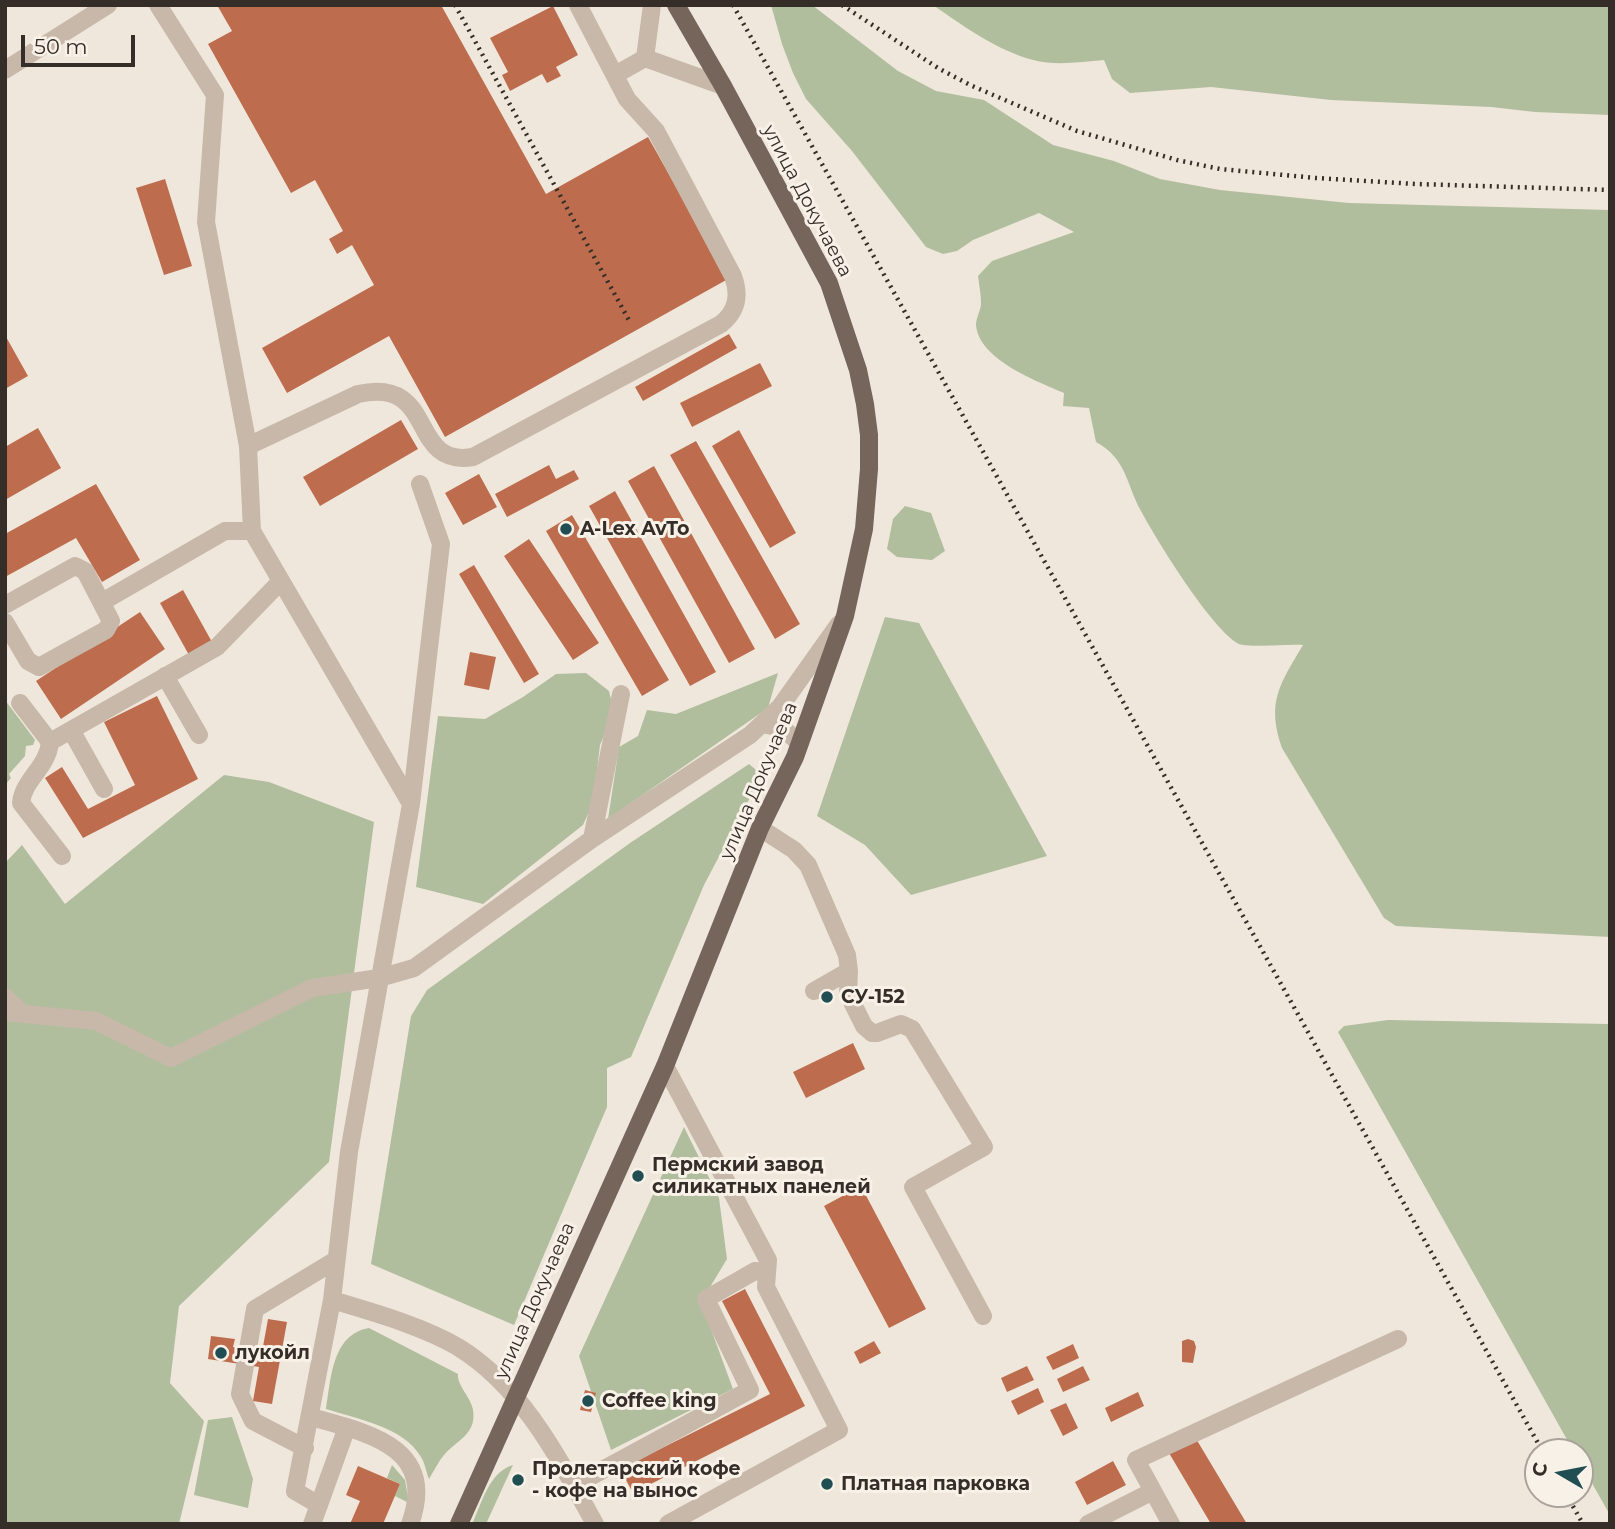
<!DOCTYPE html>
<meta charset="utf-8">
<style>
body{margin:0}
#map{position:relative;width:1615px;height:1529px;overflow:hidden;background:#f0e7dc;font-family:Montserrat,sans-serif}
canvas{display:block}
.frame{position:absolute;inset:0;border:7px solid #352d28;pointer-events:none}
.north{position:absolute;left:1524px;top:1438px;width:70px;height:70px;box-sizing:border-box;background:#f8f1e8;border:2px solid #aaa39b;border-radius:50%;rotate:280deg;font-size:19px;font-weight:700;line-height:28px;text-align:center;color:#352d28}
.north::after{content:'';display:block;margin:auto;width:24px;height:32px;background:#214e53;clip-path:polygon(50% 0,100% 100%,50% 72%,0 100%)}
.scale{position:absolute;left:21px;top:35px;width:114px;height:32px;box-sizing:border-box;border:4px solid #352d28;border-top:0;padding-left:9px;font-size:21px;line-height:24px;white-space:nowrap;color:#352d28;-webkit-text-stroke:5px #f8f1e8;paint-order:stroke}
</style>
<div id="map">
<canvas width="1615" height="1529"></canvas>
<div class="frame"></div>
<div class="north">С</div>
<div class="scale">50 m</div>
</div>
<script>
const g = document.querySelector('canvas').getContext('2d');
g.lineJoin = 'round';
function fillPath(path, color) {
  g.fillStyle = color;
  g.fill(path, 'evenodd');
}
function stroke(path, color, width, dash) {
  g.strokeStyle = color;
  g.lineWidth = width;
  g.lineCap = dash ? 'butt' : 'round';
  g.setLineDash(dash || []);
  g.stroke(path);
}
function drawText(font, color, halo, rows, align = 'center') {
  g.font = font + ' Montserrat,sans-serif';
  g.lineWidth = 6;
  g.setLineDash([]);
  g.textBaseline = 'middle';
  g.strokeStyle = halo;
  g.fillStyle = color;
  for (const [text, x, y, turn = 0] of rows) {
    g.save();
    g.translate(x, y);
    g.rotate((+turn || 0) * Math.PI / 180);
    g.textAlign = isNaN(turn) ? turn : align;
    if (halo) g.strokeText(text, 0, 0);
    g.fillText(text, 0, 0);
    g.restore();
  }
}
fillPath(new Path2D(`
 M771,5H812L898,71L936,91L984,100L1053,145L1114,161L1160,179L1220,190L1349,203L1610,210V937L1396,926L1384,918L1282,748C1266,702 1280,684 1303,645C1290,644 1249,648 1239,644C1212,630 1157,541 1141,511C1126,484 1127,459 1096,442L1089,408L1063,406L1064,393C1037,381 979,360 976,325C976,318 981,310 981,303C981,294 979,285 978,276L992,261L1074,232L1039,213L973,240L957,251L943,254L926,247L852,151L806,99L793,73L782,44Z
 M933,5H1610V115L1535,112L1491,107L1331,100L1211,87L1130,93L1112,79L1104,60C1081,62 1055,66 1033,60C996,50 965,27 933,5Z
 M905,506L931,513L945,551L932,560L897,557L887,549L893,519Z
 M885,617L919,623L1047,856L911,895L865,845L817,816Z
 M586,673L609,691L614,712L600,745L593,803L583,825L483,904L416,887L438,716L485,719L523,697L556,674Z
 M778,673L768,708L608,819L619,747L638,736L647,710L676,714Z
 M5,700L35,740L33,745L26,746L25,756L9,774L11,778L5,785Z
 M749,764L762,775L704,885L631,1057L607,1068V1107L514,1325L371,1264L411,1016L427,990L630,843Z
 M224,775L269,782L374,822L329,1162L179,1306L170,1383L204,1421L179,1524H5V863L22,845L65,904Z
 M1388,1020L1610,1024V1515L1580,1462V1452H1574L1338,1032L1344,1026Z
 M684,1127L719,1198L727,1259L701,1302L733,1389L611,1450L579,1356Z
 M369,1328L458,1374C457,1386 471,1397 473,1410C477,1434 457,1440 444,1455C438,1462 434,1471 429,1479C426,1472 425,1463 421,1457C404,1427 357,1419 326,1409C331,1379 332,1334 369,1328Z
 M232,1417L253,1479L248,1508L194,1495L208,1420Z
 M392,1465L405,1480L409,1503L395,1496L400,1484L387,1478Z
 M513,1465L486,1524H472C482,1503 489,1472 513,1465Z`), '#b1be9d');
fillPath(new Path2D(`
 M217,5H441L546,194L648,137L728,279L445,437L389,336L287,393L262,348L374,285L352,245L337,254L329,239L343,231L315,180L291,193L208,44L232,31Z
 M553,6L578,55L556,67L561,76L547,83L542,74L510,91L502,75L508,72L490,38Z
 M165,179L192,266L164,275L136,188Z
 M729,334L737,348L643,401L635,387Z
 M5,335L28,376L5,389Z
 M760,363L772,386L692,427L680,403Z
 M401,420L418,449L320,506L303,477Z
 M38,428L61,468L5,500V447Z
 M739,430L796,533L770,548L712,446Z
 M696,441L800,624L775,639L670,455Z
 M549,465L556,479L574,470L579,479L507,517L495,494Z
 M654,466L755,649L729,663L628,481Z
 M479,474L497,507L463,525L445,493Z
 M96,484L140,560L102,582L76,538L5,577V534Z
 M615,491L716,672L690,686L589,506Z
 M572,515L669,680L642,696L546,531Z
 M529,539L599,643L573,660L504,556Z
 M474,565L539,674L524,683L459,574Z
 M183,590L212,642L189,655L160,603Z
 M140,612L165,649L61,719L36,681Z
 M470,652L496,657L489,690L464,685Z
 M157,696L198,779L83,838L45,778L62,767L88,809L135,785L104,722Z
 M853,1043L865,1069L806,1098L793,1072Z
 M861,1186L926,1309L889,1328L824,1206Z
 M745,1289L805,1406L633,1493L620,1469L770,1394L722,1301Z
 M268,1319L287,1322L272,1404L253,1401L259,1367L208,1359L211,1336L235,1339L233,1347L262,1352Z
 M1188,1339L1194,1341L1196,1347L1193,1363L1182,1362V1341Z
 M874,1341L881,1353L860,1364L854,1352Z
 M1073,1344L1079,1358L1053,1370L1046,1357Z
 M1027,1366L1034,1380L1007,1392L1001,1378Z
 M1083,1366L1090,1380L1063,1392L1057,1379Z
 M1038,1388L1044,1402L1018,1415L1011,1401Z
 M585,1390L596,1393L591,1412L580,1410Z
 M1138,1392L1144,1406L1111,1422L1105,1408Z
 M1066,1403L1078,1428L1063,1436L1050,1410Z
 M1195,1437L1247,1524H1211L1169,1453Z
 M1113,1461L1126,1485L1087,1505L1075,1482Z
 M358,1466L400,1484L383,1524H350L360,1501L346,1495Z`), '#bd6d4d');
stroke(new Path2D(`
 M158,5L215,95L206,222L248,446L252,531L411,804
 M645,58L723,86
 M5,70L108,5
 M615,75L645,58L652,5
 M248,446L358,394C438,376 407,468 473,457L721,324C737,311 740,295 733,276L656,131L627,99L578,5
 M102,602L225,531H252
 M5,605L75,566L85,571L111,621L106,630L39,667L28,661L5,622
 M165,676L199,735
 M20,703L50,742L217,647L281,581
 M762,724L782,728L800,743
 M71,730L104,789
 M50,742C48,767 23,780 21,803L62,856
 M760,828L794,850L808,865L847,955L849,971L848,994L864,1026L872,1033H877L901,1024L912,1029L984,1147L913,1187L983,1316
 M592,839L621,694
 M814,991L849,971
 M5,997L23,1014
 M5,1012L96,1021L171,1058L312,988L379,978L414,968L592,839L750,735L780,707L839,624
 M665,1066L768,1260L766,1287L839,1430L668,1524
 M332,1300C372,1312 422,1326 458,1347C523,1387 559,1459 595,1524
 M311,1417C368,1433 438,1447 410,1524
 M305,1448L253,1421L240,1394L255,1309L336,1260
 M573,1486L750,1390L706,1299L755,1271L767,1273
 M319,1505L347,1427
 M312,1524L319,1505L295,1491L332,1300L349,1152L411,804L441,544L420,484
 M1088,1524L1153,1491
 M1171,1524L1136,1460L1398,1339`), '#c7b8a9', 18);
stroke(new Path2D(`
 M459,1524L665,1066L760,828L795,757L845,616L864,529L869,469V435L865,404L858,370L829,283L723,86L676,5`), '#76655a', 18);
stroke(new Path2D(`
 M455,5L630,322
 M733,5L1543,1452
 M842,5L938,68L970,85L1077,131L1177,160L1220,169L1316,178L1416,184L1610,190
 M1566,1494L1583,1524`), '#352d28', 4.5, [2, 5]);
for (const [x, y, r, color] of [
 [566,529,7,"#214e53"],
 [827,997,7,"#214e53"],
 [638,1176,7,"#214e53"],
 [221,1353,7,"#214e53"],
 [588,1401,7,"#214e53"],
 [518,1480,7,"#214e53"],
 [827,1484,7,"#214e53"]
]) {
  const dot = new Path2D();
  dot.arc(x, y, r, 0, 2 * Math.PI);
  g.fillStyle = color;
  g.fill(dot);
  stroke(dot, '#f8f1e8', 2.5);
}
drawText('19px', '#352d28', '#f8f1e8', [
 ["улица Докучаева",807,201,62],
 ["улица Докучаева",759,781,-67],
 ["улица Докучаева",535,1301,-66]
]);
drawText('bold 19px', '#352d28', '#f8f1e8', [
 ["A-Lex AvTo",580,529],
 ["СУ-152",841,997],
 ["Пермский завод",652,1165],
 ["силикатных панелей",652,1187],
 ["лукойл",235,1353],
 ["Coffee king",602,1401],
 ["Пролетарский кофе",532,1469],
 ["- кофе на вынос",532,1491],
 ["Платная парковка",841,1484]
], 'left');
</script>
